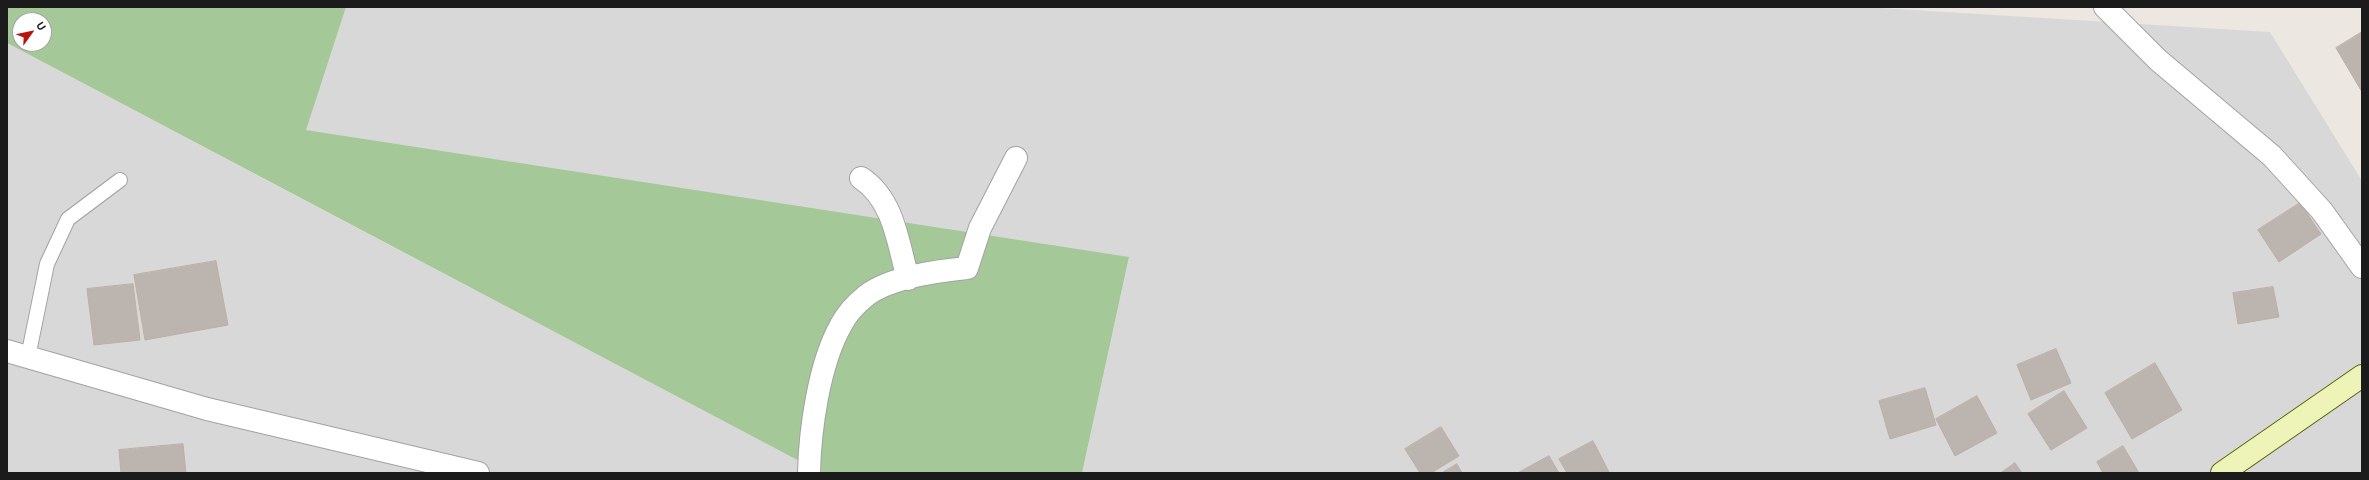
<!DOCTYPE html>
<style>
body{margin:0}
#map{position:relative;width:2369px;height:480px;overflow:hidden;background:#ece8e1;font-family:Ubuntu,sans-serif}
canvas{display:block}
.frame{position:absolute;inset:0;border:8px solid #1b1b1b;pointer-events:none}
.north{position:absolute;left:12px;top:12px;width:40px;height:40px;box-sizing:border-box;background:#fff;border:1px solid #a4a4a4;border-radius:50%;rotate:57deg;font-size:11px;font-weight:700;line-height:16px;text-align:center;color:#1b1b1b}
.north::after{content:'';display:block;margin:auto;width:14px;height:18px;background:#b51610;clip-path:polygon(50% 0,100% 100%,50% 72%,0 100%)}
</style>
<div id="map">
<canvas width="2369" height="480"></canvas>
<div class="frame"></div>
<div class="north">U</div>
</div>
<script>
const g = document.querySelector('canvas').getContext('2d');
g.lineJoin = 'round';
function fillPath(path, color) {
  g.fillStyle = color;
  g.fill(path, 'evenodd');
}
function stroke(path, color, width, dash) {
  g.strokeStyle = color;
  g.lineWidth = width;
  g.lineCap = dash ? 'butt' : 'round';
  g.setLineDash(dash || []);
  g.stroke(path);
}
fillPath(new Path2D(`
 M346,7H1865L2270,32L2362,181V473H1082L1129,258L305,130Z
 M7,43L266,180L822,473H7Z`), '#d9d8d8');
fillPath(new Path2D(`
 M7,7H346L306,130L1129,257L1082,473H822L7,43ZM20,20H44V44H20Z`), '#a5c899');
const building = new Path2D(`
 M2362,32V92L2336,48Z
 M2300,203L2321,234L2279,262L2258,230Z
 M216,261L228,325L145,340L134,275Z
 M133,284L140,340L94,345L87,289Z
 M2273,287L2279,317L2238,324L2233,293Z
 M2056,349L2071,383L2031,400L2017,365Z
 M2155,363L2182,410L2132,439L2105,393Z
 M1925,388L1936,425L1890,439L1879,401Z
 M2064,391L2087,428L2051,450L2028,414Z
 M1977,396L1997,433L1955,456L1936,419Z
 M1441,427L1459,456L1431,473H1420L1405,449Z
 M1593,441L1609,472L1567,473L1559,459Z
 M183,444L186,473H121L119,450Z
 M2123,446L2139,473H2103L2097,462Z
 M1549,456L1559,473H1518Z
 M2015,463L2022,473H2001Z
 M1457,464L1462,473H1442Z`);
fillPath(building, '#bcb4ae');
stroke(building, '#bcb0a5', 1);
const lane = new Path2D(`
 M28,357L47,264L68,219L120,180`);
const street = new Path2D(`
 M2105,7L2158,60L2272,156L2322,211L2362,267
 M861,178C894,200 898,243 908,279
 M7,351L207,409L478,473
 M809,473C810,429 819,364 841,325C847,313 857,303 867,295C891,277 937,271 967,268L980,228L1016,158`);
const secondary = new Path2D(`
 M2222,473L2362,376`);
stroke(lane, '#a2a2a2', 16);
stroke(street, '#a2a2a2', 24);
stroke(secondary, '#5a660d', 24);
stroke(lane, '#fff', 14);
stroke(street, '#fff', 22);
stroke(secondary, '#eef3b7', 22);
</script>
